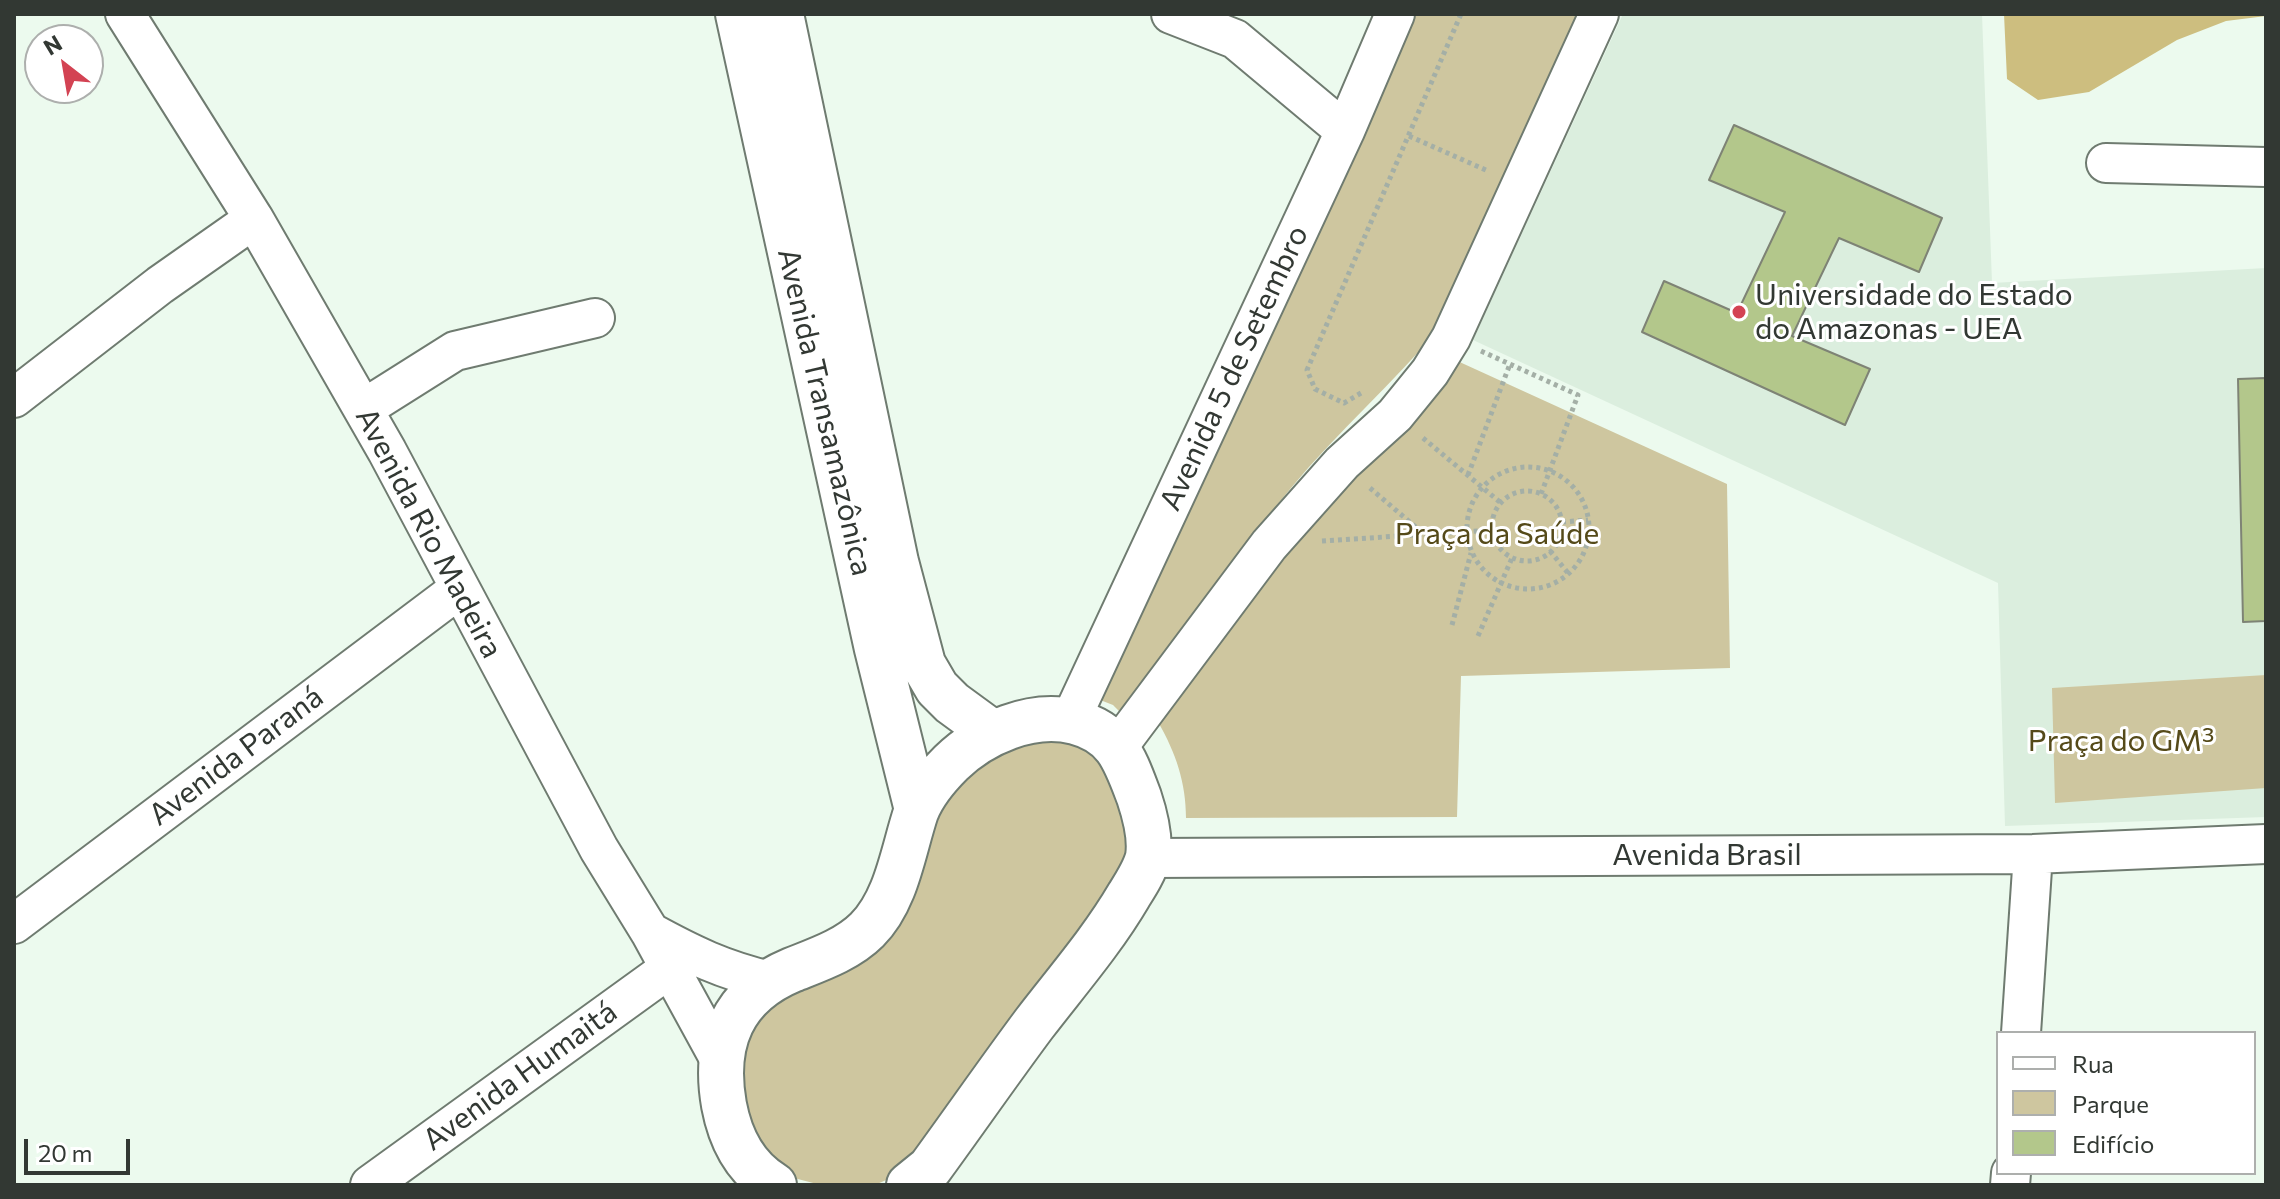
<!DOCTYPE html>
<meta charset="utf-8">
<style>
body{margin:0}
#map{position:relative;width:2280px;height:1199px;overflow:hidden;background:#ecfaee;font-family:Commissioner,sans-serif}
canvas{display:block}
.frame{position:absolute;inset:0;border:16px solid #323833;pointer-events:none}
.legend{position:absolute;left:1996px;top:1031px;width:260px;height:144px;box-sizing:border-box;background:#fff;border:2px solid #adafad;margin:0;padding:10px 14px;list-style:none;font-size:24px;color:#323833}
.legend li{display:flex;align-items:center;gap:16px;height:40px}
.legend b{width:40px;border:2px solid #adafad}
.north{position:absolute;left:24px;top:24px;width:80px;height:80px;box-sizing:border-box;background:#fff;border:2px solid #adafad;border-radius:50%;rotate:329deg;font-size:22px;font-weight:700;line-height:32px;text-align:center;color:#323833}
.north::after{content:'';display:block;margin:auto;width:28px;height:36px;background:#d34353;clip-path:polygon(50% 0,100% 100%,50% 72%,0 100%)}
.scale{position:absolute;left:24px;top:1139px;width:106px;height:36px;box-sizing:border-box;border:4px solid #323833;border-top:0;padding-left:10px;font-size:24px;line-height:28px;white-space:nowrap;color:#323833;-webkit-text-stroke:6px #fff;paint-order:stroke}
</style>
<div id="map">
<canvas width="2280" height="1199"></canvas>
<div class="frame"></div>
<ul class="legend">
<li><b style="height:10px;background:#fff"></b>Rua</li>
<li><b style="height:22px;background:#cec69f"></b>Parque</li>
<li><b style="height:22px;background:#b3c78b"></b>Edifício</li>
</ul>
<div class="north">N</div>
<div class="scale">20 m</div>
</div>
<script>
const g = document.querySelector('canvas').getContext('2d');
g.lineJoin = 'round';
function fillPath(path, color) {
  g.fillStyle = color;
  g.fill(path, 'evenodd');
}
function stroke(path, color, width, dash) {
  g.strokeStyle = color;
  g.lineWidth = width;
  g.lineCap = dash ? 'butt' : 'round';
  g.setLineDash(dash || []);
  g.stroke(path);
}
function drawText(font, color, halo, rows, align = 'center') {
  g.font = font + ' Commissioner,sans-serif';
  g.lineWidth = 6;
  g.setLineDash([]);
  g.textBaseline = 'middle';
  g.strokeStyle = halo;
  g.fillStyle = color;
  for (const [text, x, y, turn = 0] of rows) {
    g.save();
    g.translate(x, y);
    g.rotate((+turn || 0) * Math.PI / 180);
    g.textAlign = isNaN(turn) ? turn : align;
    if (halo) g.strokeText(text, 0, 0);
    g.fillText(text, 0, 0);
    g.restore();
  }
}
fillPath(new Path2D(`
 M1623,14H1982L1992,283L2266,268V817L2005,826L1998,583L1473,340Z`), '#dbeede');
fillPath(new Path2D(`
 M1397,14H1586L1441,326C1394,383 1338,431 1291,488C1231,560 1179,640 1124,716L1113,705L1095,698Z
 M1453,359L1727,484L1730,668L1461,676L1457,817L1186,818C1186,783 1176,753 1158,722L1292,542Z
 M2266,675V788L2055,803L2052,688Z
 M1042,732L1090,738L1116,761L1134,858L914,1168L877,1184L821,1185L790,1177L750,1139L738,1103L744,1029L778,990L841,960L956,779L994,749Z`), '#cec69f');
fillPath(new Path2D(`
 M2004,14H2266V16L2226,21L2177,40L2089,92L2038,100L2007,79Z`), '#cdbe7f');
const building = new Path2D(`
 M1734,125L1942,218L1919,272L1839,238L1792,336L1870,369L1845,425L1642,332L1664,281L1737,313L1785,212L1709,180Z
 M2266,378V621L2243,622L2238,379Z`);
fillPath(building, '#b3c78b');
stroke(building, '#7e8375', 2);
const minor = new Path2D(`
 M125,14L254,219L387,451L599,849L650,932L720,1060
 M1171,14L1235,39L1345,131
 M2106,163L2266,167
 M14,398L160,285L254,219
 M363,409L455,351L595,318
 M1070,721L1345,131L1395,14
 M1117,748L1269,545L1342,463L1395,415L1430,372L1451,338L1599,14
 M1148,858L2033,854L2266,844
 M14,924L459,589
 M650,932C692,955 723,970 770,981
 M2021,1033L2033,854
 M370,1185L670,968
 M2010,1185L2011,1173`);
const highway = new Path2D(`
 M738,14L877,649L917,810
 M781,14L896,562L923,664L937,688L952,703L993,733
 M774,1185C744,1167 730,1137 724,1105C713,1043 732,995 792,970C817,960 847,950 867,930C897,900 903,851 916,812C923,794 938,776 951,763C982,733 1032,711 1075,722C1117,733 1125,760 1139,797C1145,815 1151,837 1148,857C1145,870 1136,884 1129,895C1102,941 1067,981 1034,1024C999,1071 965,1120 930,1168L909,1185`);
stroke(minor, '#6f7b70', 42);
stroke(highway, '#6f7b70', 48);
stroke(new Path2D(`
 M1409,136L1488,171
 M1481,351L1578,395L1541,494
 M1361,393L1344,403L1315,389L1307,370L1461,14
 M1423,438L1501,503
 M1467 528a61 61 0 1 1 122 0a61 61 0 1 1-122 0Z
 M1468,475L1510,364
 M1370,488L1425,535
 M1492 526a35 35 0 1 1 70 0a35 35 0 1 1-70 0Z
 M1562,522L1588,520
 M1322,541L1492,530
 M1550,551L1568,573
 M1452,625L1471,553
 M1478,636L1512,558`), '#a4afa6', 5, [4, 4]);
stroke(minor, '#fff', 38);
stroke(highway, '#fff', 44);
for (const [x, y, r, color] of [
 [1739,312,8,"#d34353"]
]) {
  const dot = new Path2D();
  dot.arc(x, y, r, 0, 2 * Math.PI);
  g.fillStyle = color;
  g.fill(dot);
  stroke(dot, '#fff', 3);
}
drawText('30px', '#323833', '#fff', [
 ["Universidade do Estado",1755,295],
 ["do Amazonas - UEA",1755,329]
], 'left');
drawText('30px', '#323833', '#fff', [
 ["Avenida 5 de Setembro",1234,368,-65],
 ["Avenida Transamazônica",825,412,77],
 ["Avenida Rio Madeira",429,533,62],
 ["Avenida Paraná",236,756,-37],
 ["Avenida Brasil",1707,855],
 ["Avenida Humaitá",520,1076,-36]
]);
drawText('30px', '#554a19', '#fff', [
 ["Praça da Saúde",1497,534],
 ["Praça do GM³",2121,741]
]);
</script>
